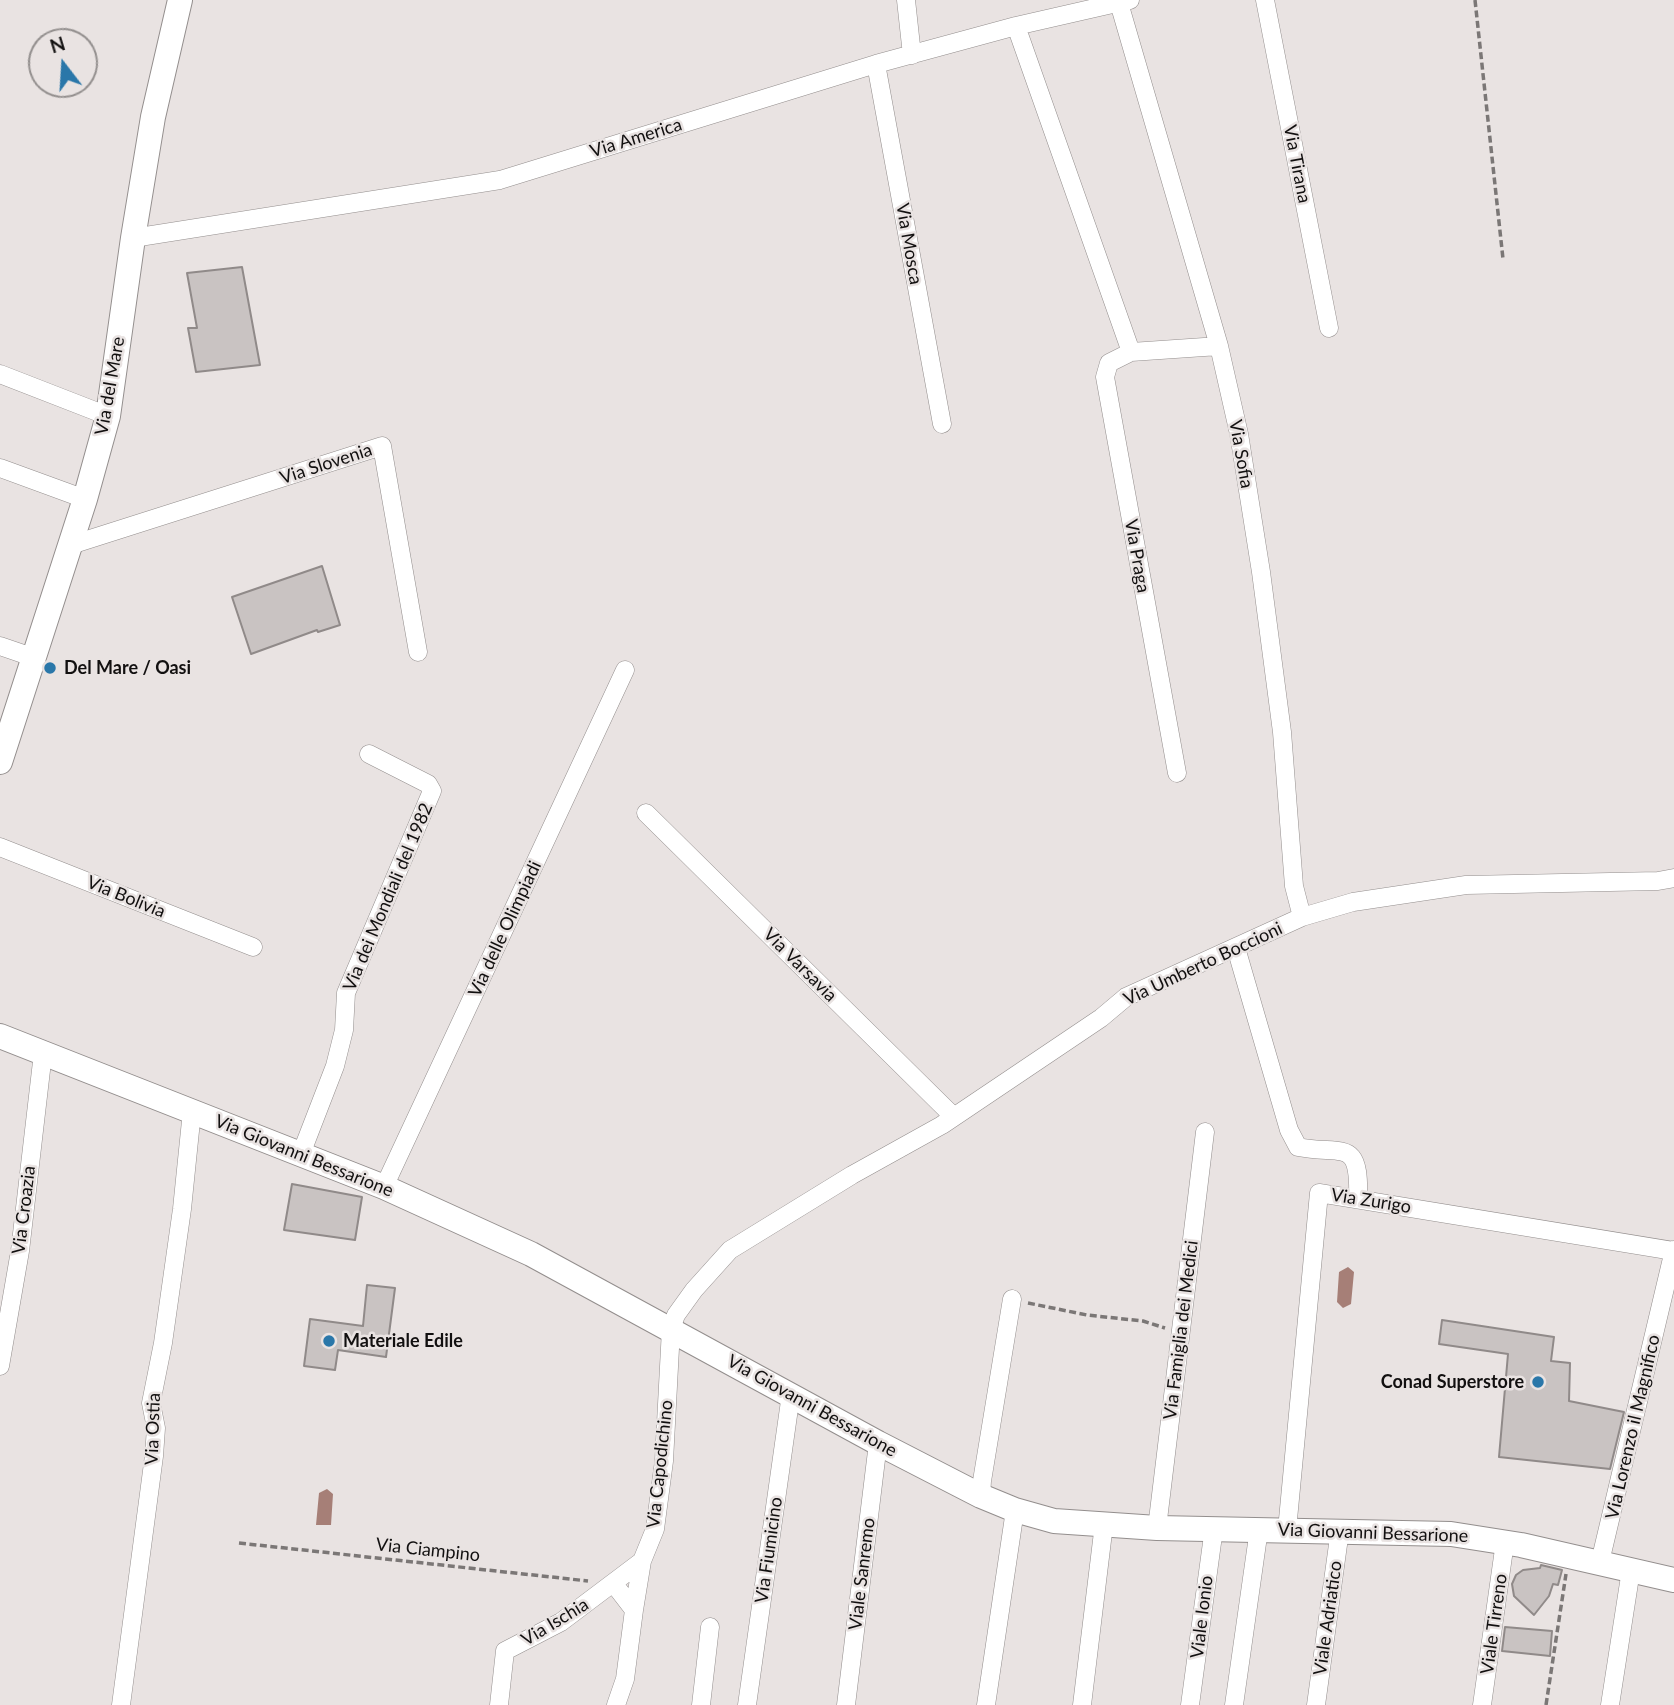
<!DOCTYPE html>
<style>
body{margin:0}
#map{position:relative;width:1674px;height:1705px;overflow:hidden;background:#e9e3e2;font-family:Lato,sans-serif}
canvas{display:block}
.north{position:absolute;left:28px;top:28px;width:70px;height:70px;box-sizing:border-box;background:#e9e3e2;border:2px solid #938f8e;border-radius:50%;rotate:343deg;font-size:19px;font-weight:700;line-height:28px;text-align:center;color:#121010}
.north::after{content:'';display:block;margin:auto;width:24px;height:32px;background:#2a77a9;clip-path:polygon(50% 0,100% 100%,50% 72%,0 100%)}
</style>
<div id="map">
<canvas width="1674" height="1705"></canvas>
<div class="north">N</div>
</div>
<script>
const g = document.querySelector('canvas').getContext('2d');
g.lineJoin = 'round';
function fillPath(path, color) {
  g.fillStyle = color;
  g.fill(path, 'evenodd');
}
function stroke(path, color, width, dash) {
  g.strokeStyle = color;
  g.lineWidth = width;
  g.lineCap = dash ? 'butt' : 'round';
  g.setLineDash(dash || []);
  g.stroke(path);
}
function drawText(font, color, halo, rows, align = 'center') {
  g.font = font + ' Lato,sans-serif';
  g.lineWidth = 5;
  g.setLineDash([]);
  g.textBaseline = 'middle';
  g.strokeStyle = halo;
  g.fillStyle = color;
  for (const [text, x, y, turn = 0] of rows) {
    g.save();
    g.translate(x, y);
    g.rotate((+turn || 0) * Math.PI / 180);
    g.textAlign = isNaN(turn) ? turn : align;
    if (halo) g.strokeText(text, 0, 0);
    g.fillText(text, 0, 0);
    g.restore();
  }
}
fillPath(new Path2D(`
 M1348,1267L1354,1272L1351,1304L1343,1308L1337,1302L1339,1272Z
 M327,1489L333,1494L331,1525H316L319,1493Z`), '#a67f77');
const building = new Path2D(`
 M242,267L260,365L196,372L188,328H197L187,273Z
 M322,566L340,625L318,632L317,630L251,654L232,597Z
 M292,1184L362,1197L355,1240L284,1230Z
 M367,1285L395,1288L386,1357L338,1350L335,1370L304,1366L310,1319L363,1326Z
 M1442,1320L1554,1337L1551,1361L1570,1363L1569,1401L1624,1412L1610,1469L1499,1457L1508,1354L1439,1344Z
 M1541,1565L1562,1570L1558,1585L1553,1584L1549,1596L1534,1615L1514,1596L1512,1584L1516,1575L1523,1570L1540,1568Z
 M1505,1627L1552,1631L1550,1656L1502,1651Z`);
fillPath(building, '#c9c3c2');
stroke(building, '#908a89', 2);
const street = new Path2D(`
 M906,0L912,55
 M1265,0L1329,328
 M1119,3L1219,346L1239,434L1261,572L1282,732L1294,886L1302,917
 M1016,26L1131,352
 M876,64L942,424
 M133,238L500,180L876,64L1016,26L1130,0
 M0,374L108,416
 M0,468L85,499
 M71,545L382,446L418,652
 M0,646L35,658
 M1177,773L1105,377L1109,363L1131,352L1219,346
 M646,813L954,1117
 M0,847L253,947
 M1236,948L1289,1130L1298,1147C1343,1156 1360,1136 1358,1199
 M301,1154L335,1066L344,1030L346,993L432,791L428,784L369,754
 M384,1187L625,670
 M0,1366L20,1251L43,1053
 M981,1496L982,1481L1012,1299
 M1157,1528L1205,1132
 M1287,1530L1319,1193L1674,1251
 M1600,1562L1674,1250
 M614,1584L634,1610L642,1561
 M121,1705L154,1456L156,1428L151,1403L163,1343L182,1209L192,1111
 M499,1705L505,1651L561,1622L642,1561L655,1529L664,1461L671,1329L676,1315L694,1290L730,1250L852,1175L942,1125L1101,1018L1126,997L1302,917L1353,902L1466,885L1658,881L1674,878
 M616,1705L625,1679L634,1610
 M701,1705L710,1627
 M747,1705L791,1394
 M846,1705L878,1443
 M986,1705L1015,1510
 M1082,1705L1104,1524
 M1190,1705L1214,1528
 M1234,1705L1259,1529
 M1316,1705L1340,1530
 M1482,1705L1505,1542
 M1610,1705L1631,1570`);
const secondary = new Path2D(`
 M0,762L85,499L108,416L133,238L153,117L180,0
 M0,1036L384,1187L531,1254L878,1443L981,1496L1015,1510L1054,1521L1157,1528L1451,1534L1521,1545L1674,1580`);
stroke(street, '#938e8d', 19);
stroke(secondary, '#938e8d', 26);
stroke(new Path2D(`
 M1475,0L1503,259
 M1028,1303L1087,1315L1143,1321L1165,1328
 M239,1543L588,1581
 M1546,1705L1566,1574`), '#7b7776', 3.5, [7, 3.5]);
stroke(street, '#fff', 18);
stroke(secondary, '#fff', 24);
for (const [x, y, r, color] of [
 [50,668,7,"#2a77a9"],
 [329,1341,7,"#2a77a9"],
 [1538,1382,7,"#2a77a9"]
]) {
  const dot = new Path2D();
  dot.arc(x, y, r, 0, 2 * Math.PI);
  g.fillStyle = color;
  g.fill(dot);
  stroke(dot, '#e9e3e2', 2.5);
}
drawText('18px', '#121010', '#e9e3e2', [
 ["Via America",636,138,-17],
 ["Via Tirana",1297,164,79],
 ["Via Mosca",909,244,80],
 ["Via del Mare",110,386,-80],
 ["Via Sofia",1241,454,80],
 ["Via Slovenia",326,464,-18],
 ["Via Praga",1137,556,80],
 ["Via Bolivia",126,897,22],
 ["Via dei Mondiali del 1982",388,897,-67],
 ["Via delle Olimpiadi",505,929,-65],
 ["Via Umberto Boccioni",1203,964,-25],
 ["Via Varsavia",800,965,45],
 ["Via Giovanni Bessarione",304,1156,22],
 ["Via Zurigo",1371,1201,9],
 ["Via Croazia",24,1210,-83],
 ["Via Famiglia dei Medici",1181,1330,-83],
 ["Via Giovanni Bessarione",812,1406,29],
 ["Via Lorenzo il Magnifico",1633,1427,-77],
 ["Via Ostia",153,1429,-88],
 ["Via Capodichino",660,1464,-84],
 ["Via Giovanni Bessarione",1373,1533,2],
 ["Via Ciampino",428,1550,6],
 ["Via Fiumicino",769,1550,-82],
 ["Viale Sanremo",862,1574,-83],
 ["Viale Ionio",1202,1617,-83],
 ["Viale Adriatico",1328,1618,-82],
 ["Via Ischia",555,1622,-31],
 ["Viale Tirreno",1494,1624,-82]
]);
drawText('bold 18px', '#121010', '#e9e3e2', [
 ["Del Mare / Oasi",64,668],
 ["Materiale Edile",343,1341],
 ["Conad Superstore",1524,1382,"right"]
], 'left');
</script>
